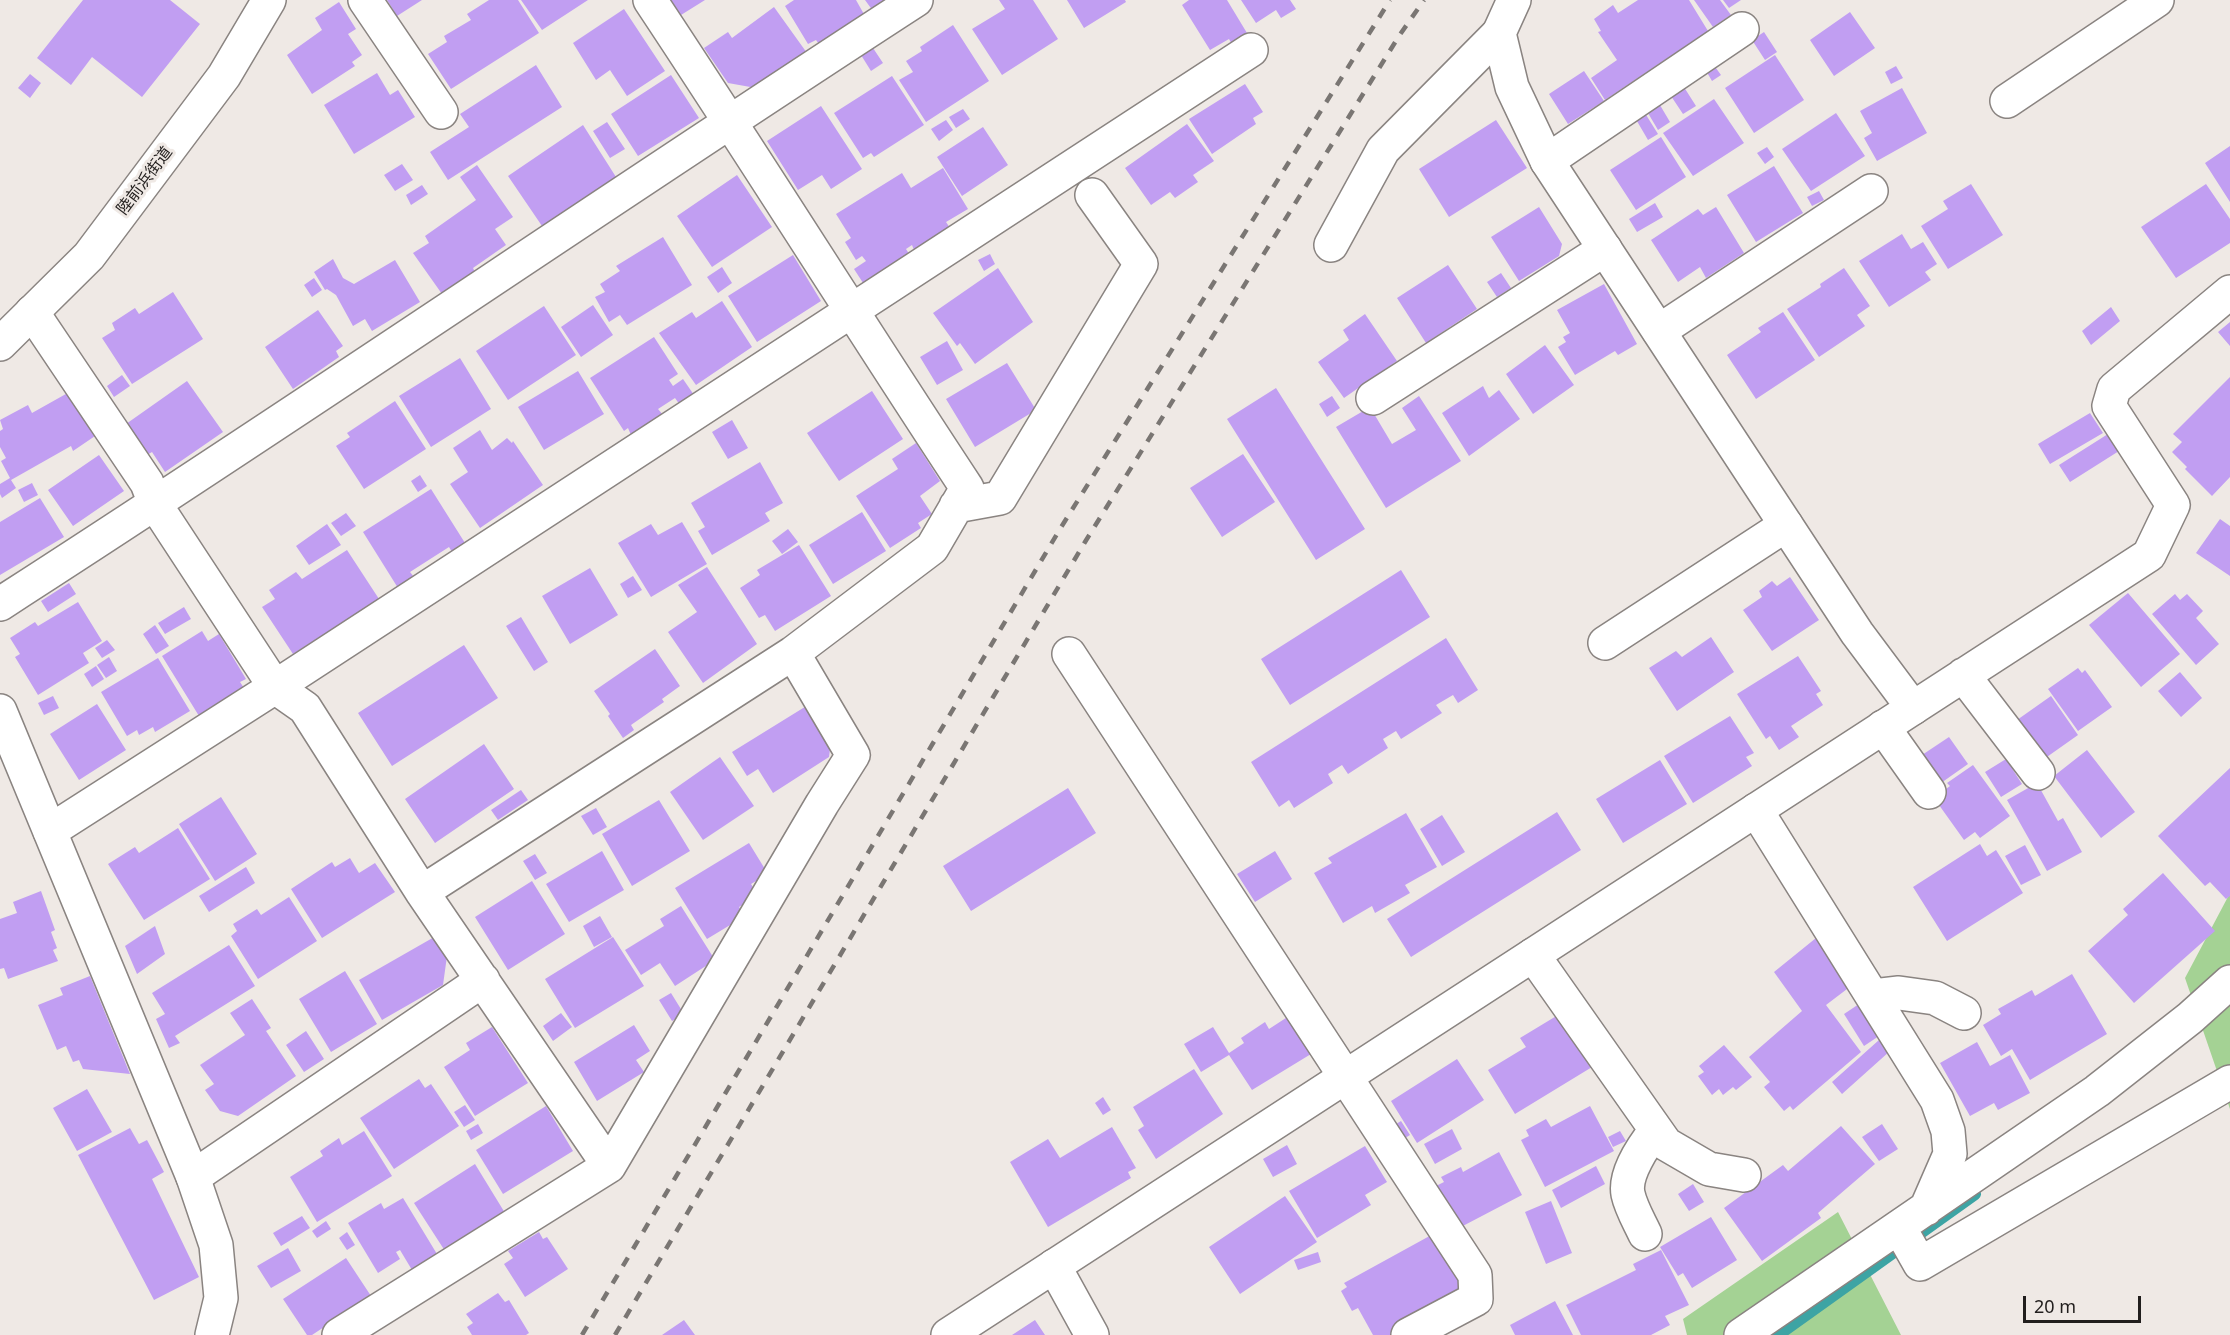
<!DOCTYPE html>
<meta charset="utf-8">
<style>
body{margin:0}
#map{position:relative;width:2230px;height:1335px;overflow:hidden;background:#efe9e5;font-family:"Noto Sans",sans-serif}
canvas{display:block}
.scale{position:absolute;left:2023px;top:1296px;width:118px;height:27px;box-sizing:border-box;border:3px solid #211e1d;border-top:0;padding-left:8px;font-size:18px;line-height:21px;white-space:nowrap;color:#211e1d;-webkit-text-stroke:4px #efe9e5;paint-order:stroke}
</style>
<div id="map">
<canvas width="2230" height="1335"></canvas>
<div class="scale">20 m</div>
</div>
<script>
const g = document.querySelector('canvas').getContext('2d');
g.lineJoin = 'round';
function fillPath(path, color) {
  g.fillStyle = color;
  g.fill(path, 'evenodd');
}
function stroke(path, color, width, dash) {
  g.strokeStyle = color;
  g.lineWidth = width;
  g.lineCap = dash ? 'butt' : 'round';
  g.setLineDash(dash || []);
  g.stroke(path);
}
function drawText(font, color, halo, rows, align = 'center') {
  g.font = font + ' "Noto Sans","Noto Sans JP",sans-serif';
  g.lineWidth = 6;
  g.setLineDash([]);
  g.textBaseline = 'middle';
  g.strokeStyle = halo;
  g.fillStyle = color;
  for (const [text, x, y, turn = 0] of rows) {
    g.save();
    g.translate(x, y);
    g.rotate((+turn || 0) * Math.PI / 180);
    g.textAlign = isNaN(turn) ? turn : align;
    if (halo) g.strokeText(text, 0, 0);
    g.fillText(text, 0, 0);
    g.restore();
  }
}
fillPath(new Path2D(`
 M2230,893V1109L2185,978Z
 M1838,1212L1901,1335H1687L1683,1319Z`), '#a4d294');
stroke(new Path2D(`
 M1778,1335L1975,1194`), '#3da4a4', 12);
fillPath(new Path2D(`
 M83,0H170L200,24L142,97L92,57L71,85L37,58Z
 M387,0H422L397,16Z
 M489,0H518L539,33L451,89L428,54L447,42L444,36L471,20L467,14Z
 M521,0H588L542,30Z
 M671,0H705L681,15Z
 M794,0H856L865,16L821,47L816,40L808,44L785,6Z
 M865,0H889L873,11Z
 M999,0H1033L1058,39L1002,75L972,29L1005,9Z
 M1067,0H1125L1126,2L1084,28Z
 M1189,0H1227L1250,38L1234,48L1229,39L1210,50L1182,5Z
 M1241,0H1290L1296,9L1281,18L1276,10L1256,23Z
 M1638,0H1689L1708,31L1605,100L1591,78L1617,60L1598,32L1601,31L1594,19L1613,5L1618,13Z
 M1694,0H1720L1731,15L1713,27Z
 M1723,0H1741L1729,8Z
 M339,2L356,29L348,34L362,55L352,62L355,66L312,94L287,55L322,30L315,18Z
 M774,7L807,53L756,88L728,83L704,48L728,32L732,38Z
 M624,9L665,71L627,96L610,70L596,80L573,43Z
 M1850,12L1875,48L1834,76L1810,40Z
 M953,25L989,81L926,122L899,80L913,72L906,61L922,51L920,47Z
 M1764,32L1777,52L1765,60L1752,40Z
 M873,48L883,63L871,71L861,55Z
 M1775,55L1804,100L1754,133L1725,88Z
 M1713,64L1721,75L1712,81L1705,69Z
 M536,65L562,107L448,180L430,152L469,127L460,114Z
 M1896,66L1903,78L1891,84L1885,72Z
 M1584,71L1604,101L1568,124L1549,94Z
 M377,73L390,95L398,90L415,117L354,154L324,105Z
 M30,74L41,83L30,98L18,88Z
 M671,75L699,118L638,156L611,114Z
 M892,76L924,125L874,157L871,153L863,158L834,113Z
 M1245,84L1263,112L1253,118L1256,124L1212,154L1189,119Z
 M1682,84L1696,106L1683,114L1669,93Z
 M1902,88L1927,133L1877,161L1864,138L1872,133L1860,111Z
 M1714,99L1744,143L1693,176L1663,133Z
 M1657,100L1670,122L1658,130L1645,108Z
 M821,106L862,169L831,189L822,175L798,190L767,141Z
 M963,109L970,119L956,128L949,117Z
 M1643,110L1658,134L1648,140L1634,116Z
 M1836,113L1865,156L1811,191L1782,149Z
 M946,120L953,130L939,141L931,129Z
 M1496,120L1527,168L1449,217L1419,169Z
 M607,122L625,149L610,158L593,131Z
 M1187,124L1214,161L1193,175L1198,182L1175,198L1170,192L1151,205L1125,168Z
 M583,125L616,177L542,226L508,176Z
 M983,127L1008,165L962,196L937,157Z
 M1661,137L1686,177L1636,210L1610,170Z
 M2230,146V202L2205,163Z
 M1767,147L1774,157L1765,164L1757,153Z
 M402,164L413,180L395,191L384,175Z
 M477,165L513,217L495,229L506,245L473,268L475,272L442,294L413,253L429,243L425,236L476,200L460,177Z
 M1774,166L1803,213L1756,242L1727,195Z
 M943,168L968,209L946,222L950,228L914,250L912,245L906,249L911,257L865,286L854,269L866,261L862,256L856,260L845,242L851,238L836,214L902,173L911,188Z
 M737,175L772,227L712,267L677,216Z
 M1971,184L2003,235L1948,269L1921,226L1948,209L1943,201Z
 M2206,184L2230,219V243L2176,278L2141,227Z
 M422,185L428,194L411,205L406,195Z
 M1819,191L1824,200L1812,206L1807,197Z
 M1655,203L1663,217L1637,232L1629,219Z
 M1539,207L1562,244L1559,256L1519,281L1491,237Z
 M1716,207L1744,253L1706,278L1700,267L1678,282L1651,240L1698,209L1703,215Z
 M1902,234L1911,249L1923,242L1937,264L1925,272L1931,280L1889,307L1859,261Z
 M663,237L692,285L627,325L620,315L609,322L595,297L605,292L600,284L620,271L616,266Z
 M990,254L995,264L984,271L978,260Z
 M793,255L821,301L757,342L728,296Z
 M333,259L343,278L354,284L395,260L420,302L372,331L365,319L353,326L336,295L327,289L325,290L314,272Z
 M1448,265L1477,309L1426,343L1397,298Z
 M722,267L732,283L718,293L707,277Z
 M998,268L1033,322L975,364L960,343L957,346L933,313Z
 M1844,268L1870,306L1857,315L1865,326L1819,357L1787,309L1821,287L1820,284Z
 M1501,273L1511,288L1497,297L1487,282Z
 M314,278L322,290L312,297L304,285Z
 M1604,284L1637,344L1618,355L1615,351L1575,375L1558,347L1566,342L1563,337L1570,333L1557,310Z
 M173,292L203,339L132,384L102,338L115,330L112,323L135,308L139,314Z
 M722,301L752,347L696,385L659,333L692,312L696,318Z
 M593,305L613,335L581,357L561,327Z
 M544,306L576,355L508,400L476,351Z
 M2111,307L2120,321L2091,345L2082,331Z
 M318,310L343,346L336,351L339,357L293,389L265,347Z
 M1783,312L1815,360L1756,399L1727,355L1761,332L1758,328Z
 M1365,314L1397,361L1344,398L1318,362L1349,340L1343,330Z
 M2230,322V346L2218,332Z
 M654,337L678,374L669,380L673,386L683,379L694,395L680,405L675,398L658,409L663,415L631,435L628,428L624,431L590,378Z
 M947,341L963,370L937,385L920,357Z
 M1545,345L1574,385L1533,414L1506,374Z
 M460,358L491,409L431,447L399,396Z
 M1007,363L1036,410L975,447L946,399Z
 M578,371L604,414L544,450L518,407Z
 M122,375L130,386L114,397L107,386Z
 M2230,377V477L2212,496L2185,469L2187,467L2172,452L2182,442L2173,434Z
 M187,381L223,432L165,472L152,452L147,455L126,424Z
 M1483,386L1489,398L1499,390L1520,419L1469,456L1442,413Z
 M1276,388L1365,529L1316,560L1227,419Z
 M73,390L98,434L73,451L71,446L11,480L16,488L2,498L0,494V484L10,478L1,461L6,458L0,447V431L3,429L0,420L28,405L32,413Z
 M872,391L903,439L839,481L807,433Z
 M1332,396L1340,408L1327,417L1319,404Z
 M1419,396L1461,461L1386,508L1336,427L1370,407L1392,444L1416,430L1402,408Z
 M395,401L426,449L364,489L336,446L350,437L347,433Z
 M2090,413L2103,433L2050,464L2038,444Z
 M732,420L748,448L728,459L712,432Z
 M480,430L492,450L507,438L512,443L513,441L543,485L480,528L450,484L468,472L453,448Z
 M2108,434L2119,451L2070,482L2059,465Z
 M916,443L940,481L920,496L932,514L918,523L921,528L890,548L856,496L898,469L892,459Z
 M1243,454L1275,502L1222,537L1190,488Z
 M99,455L124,491L73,526L48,490Z
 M760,462L783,503L765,513L770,521L712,555L698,531L705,527L691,503Z
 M420,475L427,486L418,492L411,481Z
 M32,483L38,495L24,502L18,490Z
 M431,489L465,543L452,552L449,547L410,572L414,577L398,588L363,532Z
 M40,498L64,537L0,575V522Z
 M862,512L886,551L833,584L809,545Z
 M346,513L356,526L341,536L331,523Z
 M2220,519L2230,526V576L2196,553Z
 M682,522L707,564L651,597L618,543L651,524L658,535Z
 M327,524L341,545L309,565L296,546Z
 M788,529L798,542L782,554L772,541Z
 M799,545L831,596L775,631L765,615L759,618L740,588L760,575L757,570Z
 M347,550L379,599L293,654L262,607L275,599L269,590L296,572L302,579Z
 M707,567L757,644L703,683L668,632L697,612L678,585Z
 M590,568L618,615L570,644L542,596Z
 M1401,570L1430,617L1290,705L1261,659Z
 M633,576L642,590L628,598L620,584Z
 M1790,577L1819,620L1772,651L1743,610L1762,597L1759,591L1772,581L1777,586Z
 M69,583L76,594L48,612L41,601Z
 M2128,593L2180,654L2141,687L2089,625Z
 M2175,594L2180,600L2187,594L2203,611L2196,618L2219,644L2196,665L2152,614Z
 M78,602L102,641L83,653L89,663L38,695L15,657L20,654L10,638L35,622L38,626Z
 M184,607L191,619L165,634L158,623Z
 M521,617L548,662L534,671L506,626Z
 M155,625L169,646L156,654L143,634Z
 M202,631L208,641L219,634L246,679L240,682L244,688L199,716L162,656Z
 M1711,637L1734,672L1677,711L1649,668L1676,651L1682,657Z
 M1446,638L1478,690L1458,703L1453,695L1436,705L1442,713L1401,739L1396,731L1383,739L1388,748L1348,774L1342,765L1328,774L1333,783L1294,808L1289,800L1279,807L1251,762Z
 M107,640L115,650L102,658L95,648Z
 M464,645L498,698L392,766L358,713Z
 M655,649L680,686L662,699L664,702L631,725L634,730L623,738L608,716L610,714L594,691Z
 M1798,656L1821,691L1816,694L1823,705L1791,726L1799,737L1779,750L1770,736L1766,739L1737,694Z
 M109,657L117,671L106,678L97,665Z
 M158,658L190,711L155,732L153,727L139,735L137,730L127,736L101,692Z
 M96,666L104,679L92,687L84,674Z
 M2078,668L2082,673L2085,670L2112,707L2078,731L2048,689Z
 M2180,672L2202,698L2181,717L2158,691Z
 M53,696L59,708L44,715L38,703Z
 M2051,696L2078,735L2044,759L2017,720Z
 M97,704L126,750L79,780L50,734Z
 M808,705L831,742L829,757L773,793L758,769L747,776L732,752Z
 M1730,716L1754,753L1746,757L1752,766L1693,803L1664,756Z
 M1949,737L1968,764L1941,783L1922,755Z
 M484,744L514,789L435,843L405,799Z
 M2087,750L2135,812L2101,838L2054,776Z
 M720,757L754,806L703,840L670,792Z
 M2006,759L2022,784L2001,797L1985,772Z
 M1660,760L1687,804L1623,843L1596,799Z
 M1973,765L2010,816L1980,838L1975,832L1964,840L1934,798L1950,786L1947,783Z
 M2230,768V896L2226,899L2210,882L2205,886L2158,836Z
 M2037,783L2058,821L2063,818L2082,852L2047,871L2007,800Z
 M1068,788L1096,833L971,911L943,866Z
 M521,790L528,800L498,820L491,810Z
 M221,797L257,854L215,881L179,824Z
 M659,800L690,851L632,886L602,834Z
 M596,808L607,827L593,835L581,816Z
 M1557,812L1581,850L1411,957L1387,919Z
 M1406,813L1437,867L1405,885L1410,893L1375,913L1372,906L1343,923L1314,873L1332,863L1328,858Z
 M1442,815L1465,852L1442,866L1420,829Z
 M178,828L210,879L144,920L108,864L135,847L139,853Z
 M749,843L768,874L751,884L758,895L739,907L745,916L707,939L675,888Z
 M1980,844L1987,856L1996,850L2023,893L1947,941L1913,887Z
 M2025,845L2041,875L2021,885L2005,856Z
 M602,851L624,890L569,922L546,884Z
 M1275,851L1292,879L1255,902L1237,874Z
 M535,854L547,873L535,880L523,861Z
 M350,858L359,873L375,863L395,892L322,938L291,889L332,862L335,867Z
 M246,867L255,883L209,912L199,896Z
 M2163,873L2215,931L2134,1003L2088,951L2128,915L2123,909Z
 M532,881L565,934L508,970L475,917Z
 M41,891L55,930L51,932L57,948L53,950L58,961L8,979L4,968L0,969V919L17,913L13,902Z
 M289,897L317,941L258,979L231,936L237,931L233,924L257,909L261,915Z
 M681,906L715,960L675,986L660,963L641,975L625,950L664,926L660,919Z
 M600,916L612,937L594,947L583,926Z
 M155,926L165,954L137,974L125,946Z
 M436,936L447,956L443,985L382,1020L359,980Z
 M613,937L644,986L575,1028L545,979Z
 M1816,938L1851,986L1826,1005L1861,1052L1793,1110L1790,1106L1784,1111L1764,1087L1770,1082L1749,1057L1802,1011L1774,972Z
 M229,945L255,986L175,1036L180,1043L169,1048L156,1019L165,1014L152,993Z
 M345,971L377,1024L331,1052L299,999Z
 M2072,974L2107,1034L2030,1080L2012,1049L2001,1056L1983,1025L2001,1014L1998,1009L2032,990L2035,996Z
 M90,976L130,1074L83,1069L79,1060L73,1062L66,1046L57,1050L38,1005L63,995L60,988Z
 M671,993L684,1014L672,1021L659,1000Z
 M252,999L271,1028L266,1031L296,1076L238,1116L220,1111L205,1090L214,1084L200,1065L245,1035L230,1013Z
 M1862,1002L1882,1034L1864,1046L1844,1014Z
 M1563,1012L1597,1064L1515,1114L1488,1070L1526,1047L1520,1038Z
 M561,1013L572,1027L553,1041L543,1026Z
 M1289,1016L1311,1054L1252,1090L1229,1055L1201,1072L1184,1044L1213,1027L1229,1053L1244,1043L1241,1038L1265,1022L1269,1029Z
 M634,1025L650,1051L636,1060L644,1072L597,1101L574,1062Z
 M492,1027L528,1083L475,1116L444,1067L470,1050L466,1043Z
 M306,1031L324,1059L304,1072L286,1045Z
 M1879,1040L1890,1051L1842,1094L1832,1082Z
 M1977,1042L1990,1066L2010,1055L2030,1093L1998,1110L1994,1103L1970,1116L1940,1063Z
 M1724,1045L1752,1077L1736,1090L1733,1087L1723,1095L1719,1089L1712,1095L1698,1076L1704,1072L1699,1066Z
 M1457,1059L1484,1100L1417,1143L1391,1101Z
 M1194,1069L1223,1114L1156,1159L1138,1130L1144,1126L1133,1107Z
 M419,1079L425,1088L431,1084L459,1126L394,1169L360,1118Z
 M87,1089L112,1132L77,1151L53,1108Z
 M1103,1097L1111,1110L1103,1115L1095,1103Z
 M465,1105L475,1120L464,1127L454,1112Z
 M546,1106L573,1151L503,1194L476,1150Z
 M1590,1106L1614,1151L1545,1187L1521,1140L1529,1136L1526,1130L1546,1119L1551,1127Z
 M1401,1121L1410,1135L1400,1141L1391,1127Z
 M478,1124L483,1133L471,1140L466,1131Z
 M1882,1124L1898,1149L1879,1161L1862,1137Z
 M1841,1126L1875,1164L1818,1213L1821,1218L1762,1261L1724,1208L1783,1165L1788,1171Z
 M1112,1127L1136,1168L1128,1172L1131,1178L1048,1227L1010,1162L1048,1139L1060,1158Z
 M130,1128L139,1144L147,1140L164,1172L152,1179L199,1277L154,1300L78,1155Z
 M1452,1129L1462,1149L1435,1164L1424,1144Z
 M364,1131L392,1176L317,1222L290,1177L323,1156L320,1151L339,1138L342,1145Z
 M1620,1131L1626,1141L1613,1147L1608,1137Z
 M1287,1145L1297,1164L1273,1177L1263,1159Z
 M1365,1146L1387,1182L1365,1195L1371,1205L1317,1238L1289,1191Z
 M1499,1152L1522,1195L1459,1228L1436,1186L1444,1182L1441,1177L1461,1167L1463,1172Z
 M475,1164L505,1213L445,1251L414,1203Z
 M1596,1166L1605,1184L1561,1208L1552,1190Z
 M1693,1184L1704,1202L1689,1211L1678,1194Z
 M1285,1196L1317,1242L1240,1294L1209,1247Z
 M403,1198L440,1259L415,1275L400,1250L396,1252L400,1259L378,1273L348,1223L381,1203L384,1209Z
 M1551,1201L1572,1253L1546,1264L1525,1212Z
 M302,1216L310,1228L281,1246L273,1233Z
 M1711,1217L1737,1260L1692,1288L1683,1273L1678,1276L1660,1247Z
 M326,1221L331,1229L317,1238L312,1231Z
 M347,1232L355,1245L347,1250L339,1238Z
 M539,1232L543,1239L547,1237L568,1269L525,1297L504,1264L513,1258L508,1251Z
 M1435,1233L1467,1291L1391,1335H1373L1358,1308L1352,1311L1341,1291L1347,1287L1344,1283Z
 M288,1248L301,1271L271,1288L257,1266Z
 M1661,1250L1689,1305L1665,1316L1670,1325L1651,1335H1581L1566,1305L1636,1270L1633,1264Z
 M1318,1252L1321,1262L1298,1270L1294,1260Z
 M346,1258L371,1296L312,1335H307L283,1299Z
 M498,1293L505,1302L509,1300L529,1333L526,1335H472L467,1327L473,1323L466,1314Z
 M1555,1301L1573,1335H1515L1510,1325Z
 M684,1320L695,1335H662Z
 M1035,1320L1045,1335H1012Z`), '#c19ef2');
const street = new Path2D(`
 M365,0L441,112
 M2007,101L2157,0
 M1547,161L1742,29
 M1331,245L1383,150L1499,33
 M32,312L147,483L155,504L275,687L305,708L422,892L609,1166
 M1659,331L1871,191
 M1373,398L1605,249
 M956,506L1000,498L1141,264L1092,195
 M0,604C308,406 609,199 916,0
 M1605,643L1786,525
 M1069,654L1475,1275L1476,1299L1408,1335
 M1963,675L2038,773
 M1913,708L2149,555L2173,505L2109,406L2114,389L2230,292
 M1883,727L1929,792
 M1756,810L1937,1100L1948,1131L1950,1154L1926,1209
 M50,831L275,687L1251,50
 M422,892L793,653L932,548L967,488C860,326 757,161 650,0
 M1533,955L1666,1144L1709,1169L1744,1175
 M1873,996L1899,993L1935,998L1964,1013
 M193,1177L483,980
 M1899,1227L1920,1264L2230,1082
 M1645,1234C1639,1221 1631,1208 1628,1194C1624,1174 1644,1145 1656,1130
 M1054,1266L1092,1335
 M339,1335L609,1166L822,804L853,755L793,653
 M1741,1335L2097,1091L2190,1018L2230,982`);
const secondary = new Path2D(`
 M0,344L89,256L224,76L269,0
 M0,711L193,1177L216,1245L221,1298L212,1335
 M948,1335L1913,708L1857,633L1547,161L1512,87L1499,33L1514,0`);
stroke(street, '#8a8481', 36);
stroke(secondary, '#8a8481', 36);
stroke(street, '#fff', 33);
stroke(secondary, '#fff', 33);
stroke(new Path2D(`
 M582,1335L1060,529L1390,0
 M615,1335L1085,542L1399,36L1424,0`), '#7a7673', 4.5, [10, 10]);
drawText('16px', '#211e1d', '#efe9e5', [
 ["陸前浜街道",145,181,-53]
]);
</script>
